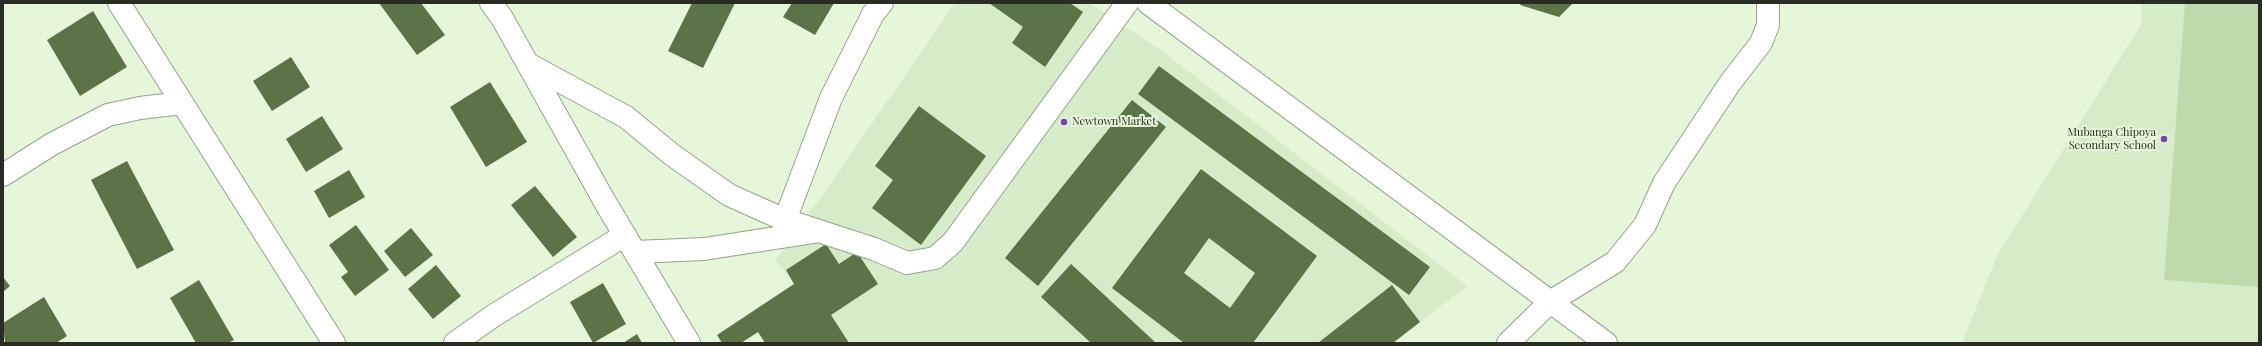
<!DOCTYPE html>
<style>
body{margin:0}
#map{position:relative;width:2262px;height:346px;overflow:hidden;background:#e6f7d9;font-family:"Playfair Display",serif}
canvas{display:block}
.frame{position:absolute;inset:0;border:4px solid #272d22;pointer-events:none}
</style>
<div id="map">
<canvas width="2262" height="346"></canvas>
<div class="frame"></div>
</div>
<script>
const g = document.querySelector('canvas').getContext('2d');
g.lineJoin = 'round';
function fillPath(path, color) {
  g.fillStyle = color;
  g.fill(path, 'evenodd');
}
function stroke(path, color, width, dash) {
  g.strokeStyle = color;
  g.lineWidth = width;
  g.lineCap = dash ? 'butt' : 'round';
  g.setLineDash(dash || []);
  g.stroke(path);
}
function drawText(font, color, halo, rows, align = 'center') {
  g.font = font + ' "Playfair Display",serif';
  g.lineWidth = 4;
  g.setLineDash([]);
  g.textBaseline = 'middle';
  g.strokeStyle = halo;
  g.fillStyle = color;
  for (const [text, x, y, turn = 0] of rows) {
    g.save();
    g.translate(x, y);
    g.rotate((+turn || 0) * Math.PI / 180);
    g.textAlign = isNaN(turn) ? turn : align;
    if (halo) g.strokeText(text, 0, 0);
    g.fillText(text, 0, 0);
    g.restore();
  }
}
fillPath(new Path2D(`
 M955,3H1089L1162,51L1467,286L1392,343H846L775,260L824,193Z
 M2141,3H2259V343H1962L1997,256L2142,23Z`), '#d6ebc7');
fillPath(new Path2D(`
 M2185,3H2259V287L2164,280Z`), '#bfd9aa');
fillPath(new Path2D(`
 M379,3H421L445,35L417,55Z
 M692,3H735L703,68L668,51Z
 M792,3H834L815,35L783,17Z
 M989,3H1070L1083,12L1045,67L1012,43L1023,27Z
 M1522,3H1573L1559,17L1520,5Z
 M93,11L127,67L80,96L47,40Z
 M291,57L310,87L272,111L253,81Z
 M1159,66L1430,267L1409,295L1138,94Z
 M490,82L527,142L486,167L450,107Z
 M1132,100L1166,127L1038,286L1005,258Z
 M919,106L986,156L921,245L872,208L893,180L875,166Z
 M322,116L343,149L306,172L286,139Z
 M127,161L174,250L137,269L91,180Z
 M1201,169L1317,256L1253,343H1184L1112,288ZM1209,238L1255,273L1230,308L1184,273Z
 M349,170L365,197L329,218L314,191Z
 M535,186L577,237L553,257L511,205Z
 M356,225L389,270L355,296L341,277L348,272L329,245Z
 M411,228L433,255L405,277L384,251Z
 M826,244L839,264L857,252L878,284L831,315L849,343H765L758,332L741,343H722L717,335L794,284L786,270Z
 M1071,264L1156,343H1091L1041,297Z
 M436,265L461,296L433,319L408,289Z
 M3,277L10,286L3,292Z
 M199,280L234,340L228,343H196L170,298Z
 M603,283L626,324L593,343L570,302Z
 M1392,285L1420,322L1393,343H1318Z
 M44,297L67,336L56,343H5L3,323Z
 M637,334L642,343H623Z`), '#5c7348');
const minor = new Path2D(`
 M119,3L334,343
 M491,3L502,18L605,202L689,343
 M1148,3L1606,343
 M528,64L626,117L671,154L729,195L785,220L874,249L907,263L935,258L953,242L1127,3
 M3,175L52,144L108,115L140,108L182,103
 M785,220L831,98L873,14L882,3
 M635,252L704,249L814,232
 M455,343L493,316L625,235
 M1508,343L1550,302L1615,262L1645,225L1664,183L1730,83L1761,43L1768,25V3`);
stroke(minor, '#95a489', 24);
stroke(minor, '#fff', 22);
for (const [x, y, r, color] of [
 [1064,122,4,"#7e3fb4"],
 [2164,139,4,"#7e3fb4"]
]) {
  const dot = new Path2D();
  dot.arc(x, y, r, 0, 2 * Math.PI);
  g.fillStyle = color;
  g.fill(dot);
  stroke(dot, '#e6f7d9', 1.5);
}
drawText('11px', '#272d22', '#e6f7d9', [
 ["Newtown Market",1072,122],
 ["Mubanga Chipoya",2156,133,"right"],
 ["Secondary School",2156,146,"right"]
], 'left');
</script>
